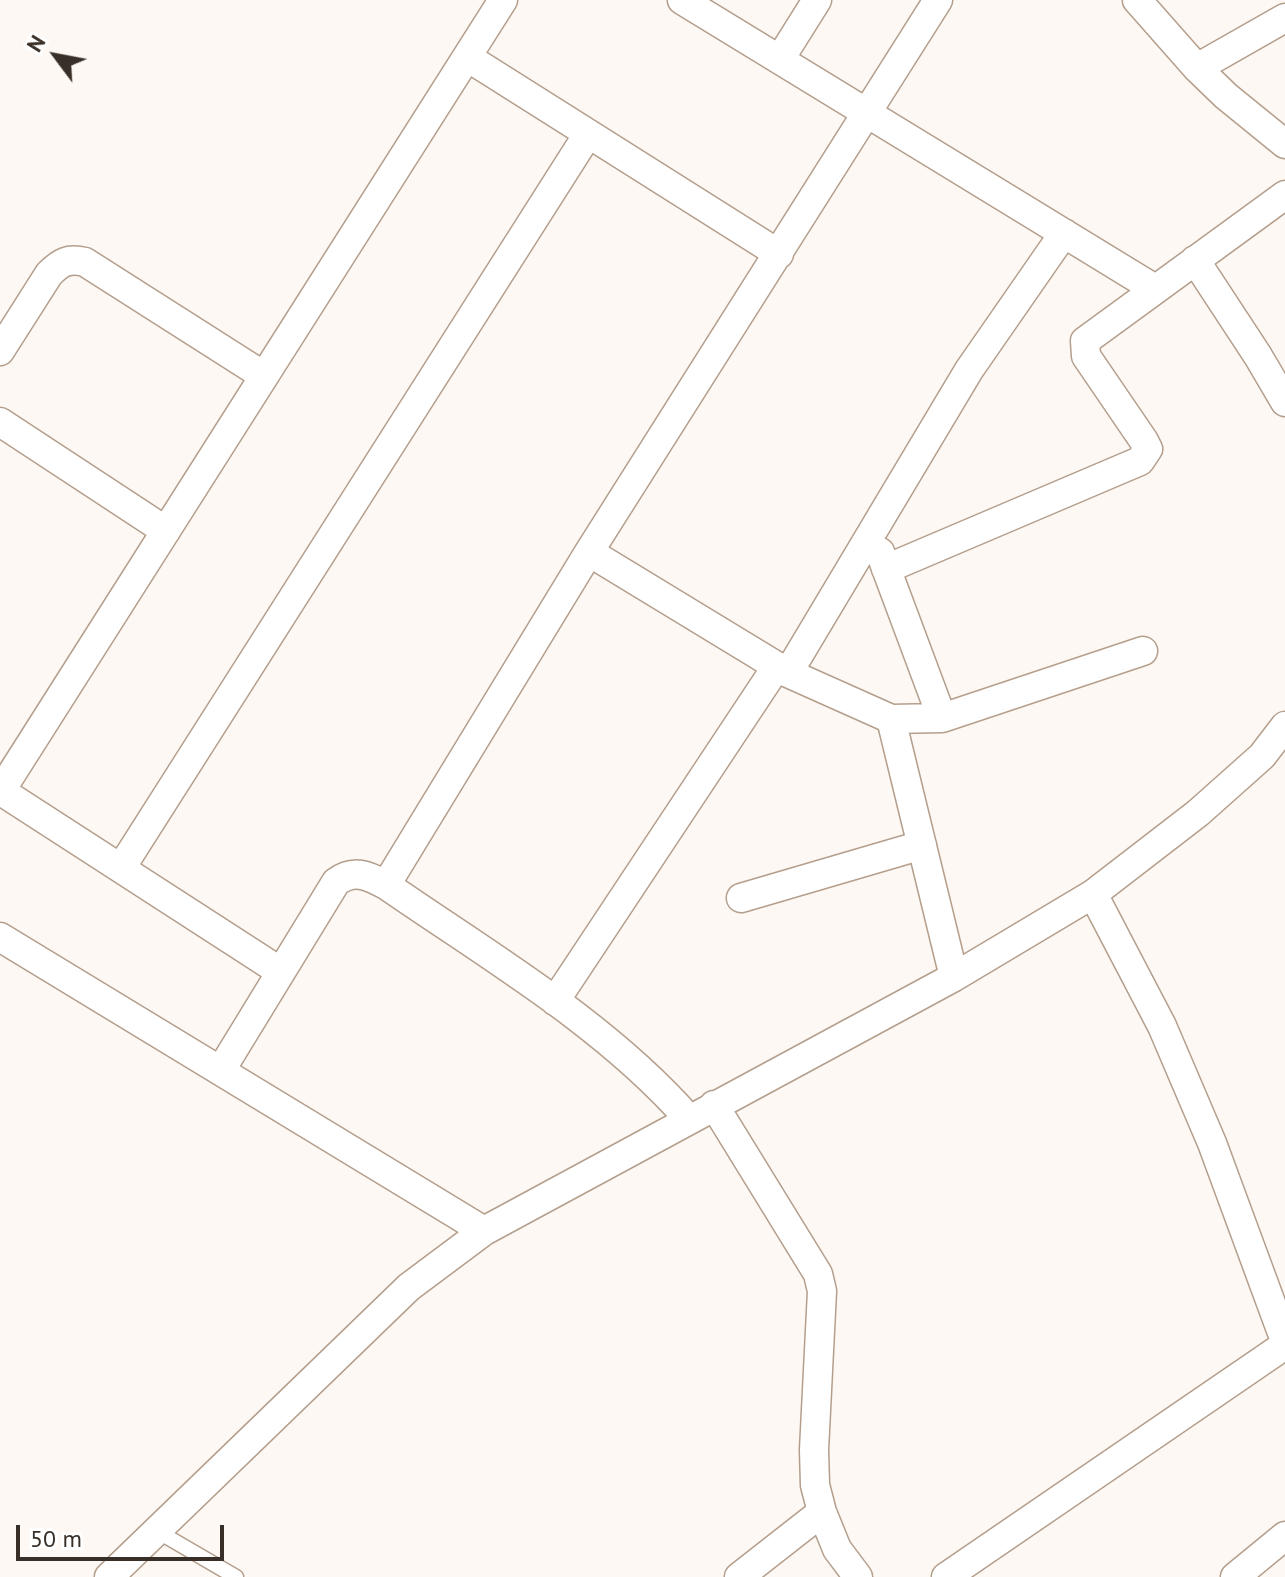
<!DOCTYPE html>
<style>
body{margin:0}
#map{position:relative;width:1285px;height:1577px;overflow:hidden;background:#fdf8f4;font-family:"PT Sans",sans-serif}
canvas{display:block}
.north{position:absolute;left:16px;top:16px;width:80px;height:80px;-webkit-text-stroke:6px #fff;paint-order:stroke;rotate:302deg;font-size:22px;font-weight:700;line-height:32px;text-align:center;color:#382f28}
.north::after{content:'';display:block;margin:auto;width:28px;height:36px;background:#382f28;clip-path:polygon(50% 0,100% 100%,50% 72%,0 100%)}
.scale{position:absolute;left:16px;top:1525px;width:208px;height:36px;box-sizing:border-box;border:4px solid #382f28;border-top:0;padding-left:10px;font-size:24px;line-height:28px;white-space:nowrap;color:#382f28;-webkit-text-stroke:6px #fff;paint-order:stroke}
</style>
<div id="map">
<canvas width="1285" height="1577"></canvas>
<div class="north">N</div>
<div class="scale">50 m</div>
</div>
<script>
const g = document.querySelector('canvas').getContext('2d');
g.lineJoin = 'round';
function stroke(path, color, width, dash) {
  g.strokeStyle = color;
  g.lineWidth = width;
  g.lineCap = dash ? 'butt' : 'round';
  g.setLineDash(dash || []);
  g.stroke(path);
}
const lane = new Path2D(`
 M157,1531L236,1577`);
const street = new Path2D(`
 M682,0L1155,289
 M1137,0L1197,68L1226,96L1285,144
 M467,57L779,254
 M780,59L817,0
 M1197,68L1285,18
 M1195,260L1258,356L1285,402
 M0,351L49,274C61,262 68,258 85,262L264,376
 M0,422L166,531
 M589,552L788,673L891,719L954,977
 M880,552L942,718
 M886,569L1140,461L1148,449L1144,441L1086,356L1085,341L1285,195
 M788,673L969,370L1064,233
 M891,719L942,718L1143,651
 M1,791L281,972
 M0,792L503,0
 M121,868L588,134
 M386,885C490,957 604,1023 688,1118
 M1093,894L1162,1026L1212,1143L1285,1341
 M741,898L922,845
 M0,937L484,1231
 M555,1001L777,666
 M221,1070L336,882C354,869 367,875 386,885L589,552L938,0
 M714,1105L818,1274L822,1291L814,1450L815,1485L822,1512L837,1549L858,1577
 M109,1577L409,1287L484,1231L954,977L1093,894L1198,813L1262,756L1285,726
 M739,1577L822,1512
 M946,1577L1285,1345
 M1235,1577L1285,1536`);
stroke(lane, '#b49e8c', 17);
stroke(street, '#b49e8c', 31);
stroke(lane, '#fff', 14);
stroke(street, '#fff', 28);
</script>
